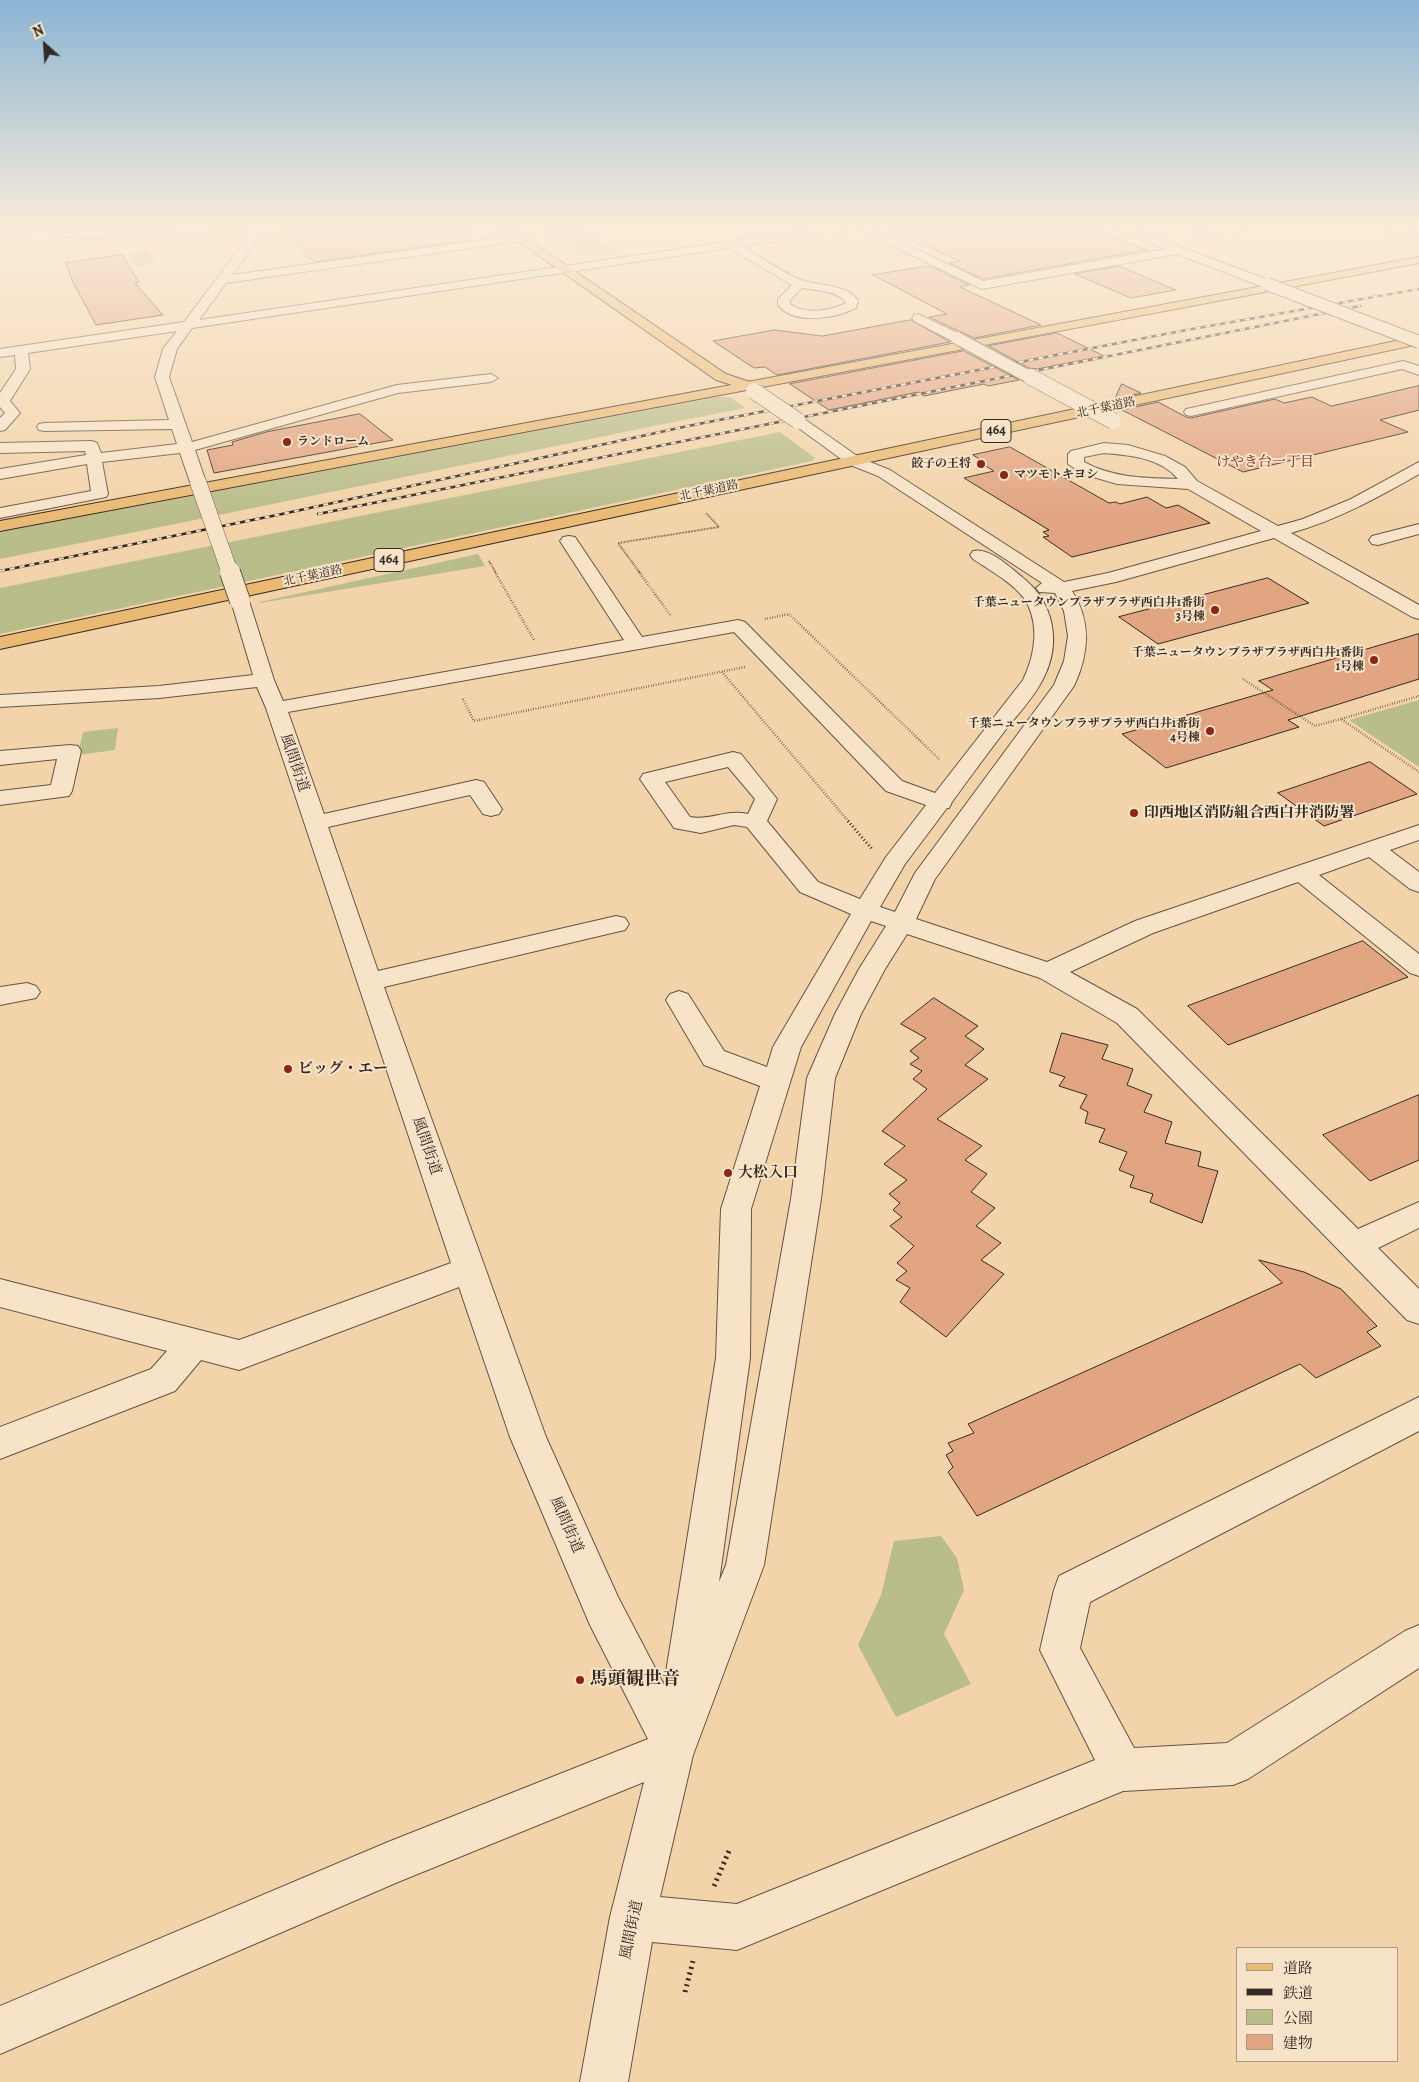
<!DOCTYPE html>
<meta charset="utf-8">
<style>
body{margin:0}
#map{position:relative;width:1419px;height:2082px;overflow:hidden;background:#f3d4aa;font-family:Alegreya,"Noto Serif JP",serif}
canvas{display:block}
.legend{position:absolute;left:1236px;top:1947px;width:162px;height:115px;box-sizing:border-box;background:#f7e3c8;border:1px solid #a99986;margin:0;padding:6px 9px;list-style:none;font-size:15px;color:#352a22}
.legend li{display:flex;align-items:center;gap:10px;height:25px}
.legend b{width:25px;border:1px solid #a99986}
.north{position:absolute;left:20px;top:20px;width:50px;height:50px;-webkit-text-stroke:4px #f7e3c8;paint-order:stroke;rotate:334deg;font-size:14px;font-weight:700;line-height:20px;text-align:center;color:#352a22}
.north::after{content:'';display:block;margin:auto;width:18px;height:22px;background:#352a22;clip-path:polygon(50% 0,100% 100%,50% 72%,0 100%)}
</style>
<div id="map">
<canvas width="1419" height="2082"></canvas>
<ul class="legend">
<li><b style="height:6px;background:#eaba75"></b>道路</li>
<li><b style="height:6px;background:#352a22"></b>鉄道</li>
<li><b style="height:14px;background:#b9bd8a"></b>公園</li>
<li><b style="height:14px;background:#e2a582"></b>建物</li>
</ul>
<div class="north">N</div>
</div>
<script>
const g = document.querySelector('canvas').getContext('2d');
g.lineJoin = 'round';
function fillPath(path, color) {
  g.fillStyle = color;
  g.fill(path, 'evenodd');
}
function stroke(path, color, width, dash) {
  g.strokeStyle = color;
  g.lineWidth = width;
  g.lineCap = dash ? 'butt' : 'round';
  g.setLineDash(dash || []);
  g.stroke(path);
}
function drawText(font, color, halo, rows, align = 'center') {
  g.font = font + ' Alegreya,"Noto Serif JP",serif';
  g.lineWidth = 4;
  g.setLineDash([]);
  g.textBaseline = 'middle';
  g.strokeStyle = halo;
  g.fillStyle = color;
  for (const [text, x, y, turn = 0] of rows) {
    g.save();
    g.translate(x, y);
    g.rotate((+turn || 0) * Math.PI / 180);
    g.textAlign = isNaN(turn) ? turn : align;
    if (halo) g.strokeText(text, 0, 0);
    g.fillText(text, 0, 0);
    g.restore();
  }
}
fillPath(new Path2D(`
 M539,227H582L619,252L594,255L580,254Z
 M128,252H148L155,264L137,266Z
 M717,397H730L745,408C496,457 249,510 0,559V532Z
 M780,432L815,458L812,461L0,634V588Z
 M478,554L485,566L260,603V602Z
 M1419,700V767L1349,720Z
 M118,728L115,750L78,755L83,732Z
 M941,1536L957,1558L964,1590L944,1634L971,1684L896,1717L858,1645L881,1595L894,1541Z`), '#b9bd8a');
const building = new Path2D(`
 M333,227H470L471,240L314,262L285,233Z
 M883,227H952L965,232L1001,227H1090L1147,250L983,279L949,263L959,261Z
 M122,255L139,282L135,283L163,315L96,325L73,282L66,263Z
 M930,266L969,285L960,287L1041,325L974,338L929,317L947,314L873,275Z
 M1119,266L1176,290L1131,298L1075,274Z
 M911,320L950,342L777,375L765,367L754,368L713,341L774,330L822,336Z
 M1057,333L1104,356L1037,369L1029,368L989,346Z
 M964,351L1019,380L988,386L984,384L924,396L918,392L829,410L790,384Z
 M1122,384L1141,393L1115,399Z
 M1419,386V410L1380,420L1408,432L1243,472L1122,410L1158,402L1186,417L1191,418L1275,399L1284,403L1312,397L1331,406Z
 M360,414L393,440L214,473L207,450L233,445L232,442L266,432Z
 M1010,447L1109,503L1116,502L1120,504L1147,497L1166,508L1178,505L1210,523L1072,557L1043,537L1049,536L1043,532L1049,530L964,478L994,471L979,462L983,461L973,455Z
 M1268,578L1309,603L1158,644L1119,617Z
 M1419,634V679L1288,720L1299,727L1166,768L1122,734L1273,690L1259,681Z
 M1370,762L1417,794L1324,826L1278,793Z
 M1363,941L1408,977L1228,1045L1188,1006Z
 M934,998L978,1026L965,1036L984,1049L965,1065L988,1079L937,1119L982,1146L965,1160L987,1174L971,1192L995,1208L976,1226L1001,1243L981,1260L1004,1274L946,1337L900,1302L910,1288L896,1280L907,1271L897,1263L914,1246L890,1226L902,1217L893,1210L900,1203L889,1194L907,1180L884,1164L905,1146L882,1131L927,1089L913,1079L922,1071L910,1064L919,1058L910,1051L926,1038L901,1024Z
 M1062,1033L1108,1045L1102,1059L1133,1069L1127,1085L1152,1095L1144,1112L1172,1122L1165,1143L1201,1152L1198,1166L1218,1171L1202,1223L1150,1202L1153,1194L1130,1187L1134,1176L1119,1170L1127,1152L1099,1142L1105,1129L1085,1123L1088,1112L1080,1108L1087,1095L1059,1086L1065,1077L1050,1072Z
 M1419,1095V1160L1370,1181L1323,1135Z
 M1259,1260L1304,1272L1341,1289L1377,1326L1367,1332L1381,1346L1316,1378L1300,1364L977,1516L948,1472L953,1467L946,1455L953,1451L948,1443L974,1433L968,1424L1282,1283Z`);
fillPath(building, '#e2a582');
stroke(building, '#352a22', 1);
const minor = new Path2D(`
 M256,227H297L292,230L262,234L232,275L520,235L526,238L520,241L226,283L199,320L828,227H869L983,281L1165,249L1114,229L1113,227H1128L1271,281L1273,284L1271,287H1263L1177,254L982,289L855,228L850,230L742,246C758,255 789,277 804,281C822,286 845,284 858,300L856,308C836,318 795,326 778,305V299L792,285L729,248L192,328L177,349L169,377L192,442L397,385L491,374L498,378L491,382L398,393L195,450L206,482L204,485H192L190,482L180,453L102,462L108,494L106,497L0,518V508L91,491L87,464L0,479V469L86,455L85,451L0,453V443L92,441L97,443L101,453L177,444L172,429L44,431L39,430L37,427L39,424L44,423L169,420L155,377L163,349L177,331L28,353L30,369L10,401L20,413L5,430L0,431V418L5,413L0,407V393L16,369L15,355L0,357V349L184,322L249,236L0,238V232L254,230ZM802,288C815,290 839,291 846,303C830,311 805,315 790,304V300Z
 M1228,227H1253L1248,230L1198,238L1192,235L1198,232Z
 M1382,227H1398L1419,233V240L1383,229Z
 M918,314L962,335L964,338L962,341H952L914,321L912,318L914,315Z
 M1403,361L1419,366V375L1402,369L1191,416L1186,415L1184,412L1186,409L1191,408Z
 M798,417L803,418L860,458L890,470L1064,582L1108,573L1261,531L1188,489L1117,484L1083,474L1068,464V454L1071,451L1104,443L1128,445L1165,456L1185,467L1197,481L1278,526L1303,519L1351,499L1419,462V474C1377,498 1337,520 1291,533L1419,605V619L1412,617L1274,538L1116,582L1072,591C1092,622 1089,654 1074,686L935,879L916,919L1047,962L1135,921L1419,825V840L1390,850L1419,872V892L1410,889L1369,857L1319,875L1419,954V976L1410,973L1298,882L1153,933L1070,972L1137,1009L1358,1229L1419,1202V1228L1378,1248L1419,1289V1324L1407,1320L1117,1023L1040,978L907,934L885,969L861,1014L835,1078L821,1199L764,1565L693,1755L660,1897L737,1904L1095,1760L1040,1650L1054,1590L1059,1576L1419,1397V1431L1090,1602L1080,1648L1134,1748L1227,1743L1405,1631L1419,1625V1668L1248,1779L1233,1785L1123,1791L737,1950L652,1942L628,2082H580L610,1917L644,1782L398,1882L0,2054V2006L388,1842L648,1739L590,1625L510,1437L459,1287L239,1370L201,1360L175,1391L0,1459V1427L151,1369L167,1351L0,1307V1279L239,1340L451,1263L266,708L257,687L159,698L0,707V695L159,686L253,675L231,601L233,597L240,595L247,597L249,601L274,680L283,701L624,640L560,541L563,537L569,536L575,537L642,637L738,620L745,622L902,781L935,793L1023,680C1035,655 1041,622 1023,597C1010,581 989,570 973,559L970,555L973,551C989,547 1010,567 1022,577C1054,602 1062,643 1043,679C1034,697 1019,713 1007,728C988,753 970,777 952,802L949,808H947L905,864L880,907L895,912L915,873L1054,685L1064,661L1068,636L1064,611L1055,593L1039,592L1036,588L1042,583L878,476L848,464L793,424L791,421L793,418ZM1104,453C1129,455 1161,458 1178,479C1145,478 1113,478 1084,462V457ZM734,632L886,791L926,805L886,857L860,899L818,882L767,821L777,799L741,754L733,752L651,772L643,774L640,779L674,828L701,833L734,825L747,827L800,892L851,914L773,1047L767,1067L724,1051L688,994L679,991L670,994L666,1000L704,1065L760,1086L721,1209L716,1358L664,1685L618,1597L546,1437L384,987L616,932L625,930L629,924L625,918L616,916L378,971L328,827L470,795L483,814L491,816L499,814L502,809L484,782L476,780L324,814L288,712ZM728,767L755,799L748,814C725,809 711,821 690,817L665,782ZM871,921L886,926L859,969L835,1014L807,1078L791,1199L726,1565L719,1582L750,1358L751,1209L801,1047Z
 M1419,524V534L1378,545L1372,544L1369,540L1372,536Z
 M70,745L78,746L81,751L72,791L69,796L0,805V791L51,785L57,759L0,765V751Z
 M27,983L36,986L40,992L36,998L0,1005V987Z`);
const major = new Path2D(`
 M498,227H510L726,374L753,383L755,386L753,389L748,390L716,380Z`);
const highway = new Path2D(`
 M1419,257V263L0,531V521Z
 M1419,336V344L0,649V637Z`);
stroke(minor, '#645444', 2);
stroke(major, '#352a22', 2);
stroke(highway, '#352a22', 2);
stroke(new Path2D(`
 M489,561L496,573
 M640,573L618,543L719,527L706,513`), '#352a22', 2, [0.5, 1]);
stroke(new Path2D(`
 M495,572L534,640
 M639,572L671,616
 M765,619L789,614L939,759
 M722,672L849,822
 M1243,679L1315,726L1341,719
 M1419,696L1341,719L1419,772
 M463,699L474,721L745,667`), '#352a22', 2.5, [0.5, 2]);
stroke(new Path2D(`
 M848,821L872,849`), '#352a22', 3, [1, 2.5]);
stroke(new Path2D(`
 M714,1886L729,1851
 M685,1992L693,1961`), '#352a22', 5, [2, 4]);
fillPath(minor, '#f7e3c8');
fillPath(major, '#eaba75');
fillPath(highway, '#eaba75');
const rail = new Path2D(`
 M318,514L1360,306
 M0,571L282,514L688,426L1181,331L1419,289`);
stroke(rail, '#352a22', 2.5);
stroke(rail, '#f7e3c8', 2, [5]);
const minorBridgeFar2 = new Path2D(`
 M1267,284L1419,342
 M957,338L1033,379`);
const minorBridgeFar1 = new Path2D(`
 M1031,377L1113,421
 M754,391L798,421
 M198,482L230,573`);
const minorBridge = new Path2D(`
 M230,572L240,601`);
stroke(minorBridgeFar2, '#645444', 14, []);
stroke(minorBridgeFar1, '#645444', 17, []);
stroke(minorBridge, '#645444', 22, []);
stroke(minorBridgeFar2, '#f7e3c8', 12);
stroke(minorBridgeFar1, '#f7e3c8', 16);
stroke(minorBridge, '#f7e3c8', 20);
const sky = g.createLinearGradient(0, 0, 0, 518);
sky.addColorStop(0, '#8bb4d4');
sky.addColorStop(0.44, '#faecd9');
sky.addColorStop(1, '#faecd900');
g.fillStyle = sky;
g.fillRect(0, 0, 1419, 518);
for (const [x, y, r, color] of [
 [287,442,5,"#8f2418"],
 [981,464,5,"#8f2418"],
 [1004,475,5,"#8f2418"],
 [1215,610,5,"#8f2418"],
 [1374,660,5,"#8f2418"],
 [1210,731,5,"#8f2418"],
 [1134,813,5,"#8f2418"],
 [288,1069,5,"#8f2418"],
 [728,1173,5,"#8f2418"],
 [580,1680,5,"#8f2418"]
]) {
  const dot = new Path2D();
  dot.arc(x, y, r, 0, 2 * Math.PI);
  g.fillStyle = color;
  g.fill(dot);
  stroke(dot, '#f7e3c8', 2);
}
drawText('12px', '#352a22', '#f7e3c8', [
 ["北千葉道路",1106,408,-12],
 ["北千葉道路",709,491,-12],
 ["北千葉道路",313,576,-12]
]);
drawText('bold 12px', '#352a22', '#f7e3c8', [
 ["ランドローム",297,442,"left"],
 ["餃子の王将",971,464],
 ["マツモトキヨシ",1014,475,"left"],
 ["千葉ニュータウンプラザプラザ西白井1番街",1205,603],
 ["3号棟",1205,617],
 ["千葉ニュータウンプラザプラザ西白井1番街",1364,653],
 ["1号棟",1364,667],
 ["千葉ニュータウンプラザプラザ西白井1番街",1200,724],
 ["4号棟",1200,738]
], 'right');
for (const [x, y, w] of [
 [996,431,30],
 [389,560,30]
]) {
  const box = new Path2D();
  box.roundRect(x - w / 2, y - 11.5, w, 23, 4);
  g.fillStyle = '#f7e3c8';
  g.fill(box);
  stroke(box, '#352a22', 1);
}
drawText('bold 14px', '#352a22', null, [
 ["464",996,431],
 ["464",389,560]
]);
drawText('14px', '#7a1f14', '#f7e3c8', [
 ["けやき台一丁目",1265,463]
]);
drawText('15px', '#352a22', '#f7e3c8', [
 ["風間街道",294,763,71],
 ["風間街道",426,1146,71],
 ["風間街道",566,1525,66],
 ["風間街道",632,1930,-78]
]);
drawText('bold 15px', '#352a22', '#f7e3c8', [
 ["印西地区消防組合西白井消防署",1144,813],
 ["ビッグ・エー",298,1069],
 ["大松入口",738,1173]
], 'left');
drawText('bold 18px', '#352a22', '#f7e3c8', [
 ["馬頭観世音",590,1680]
], 'left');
</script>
